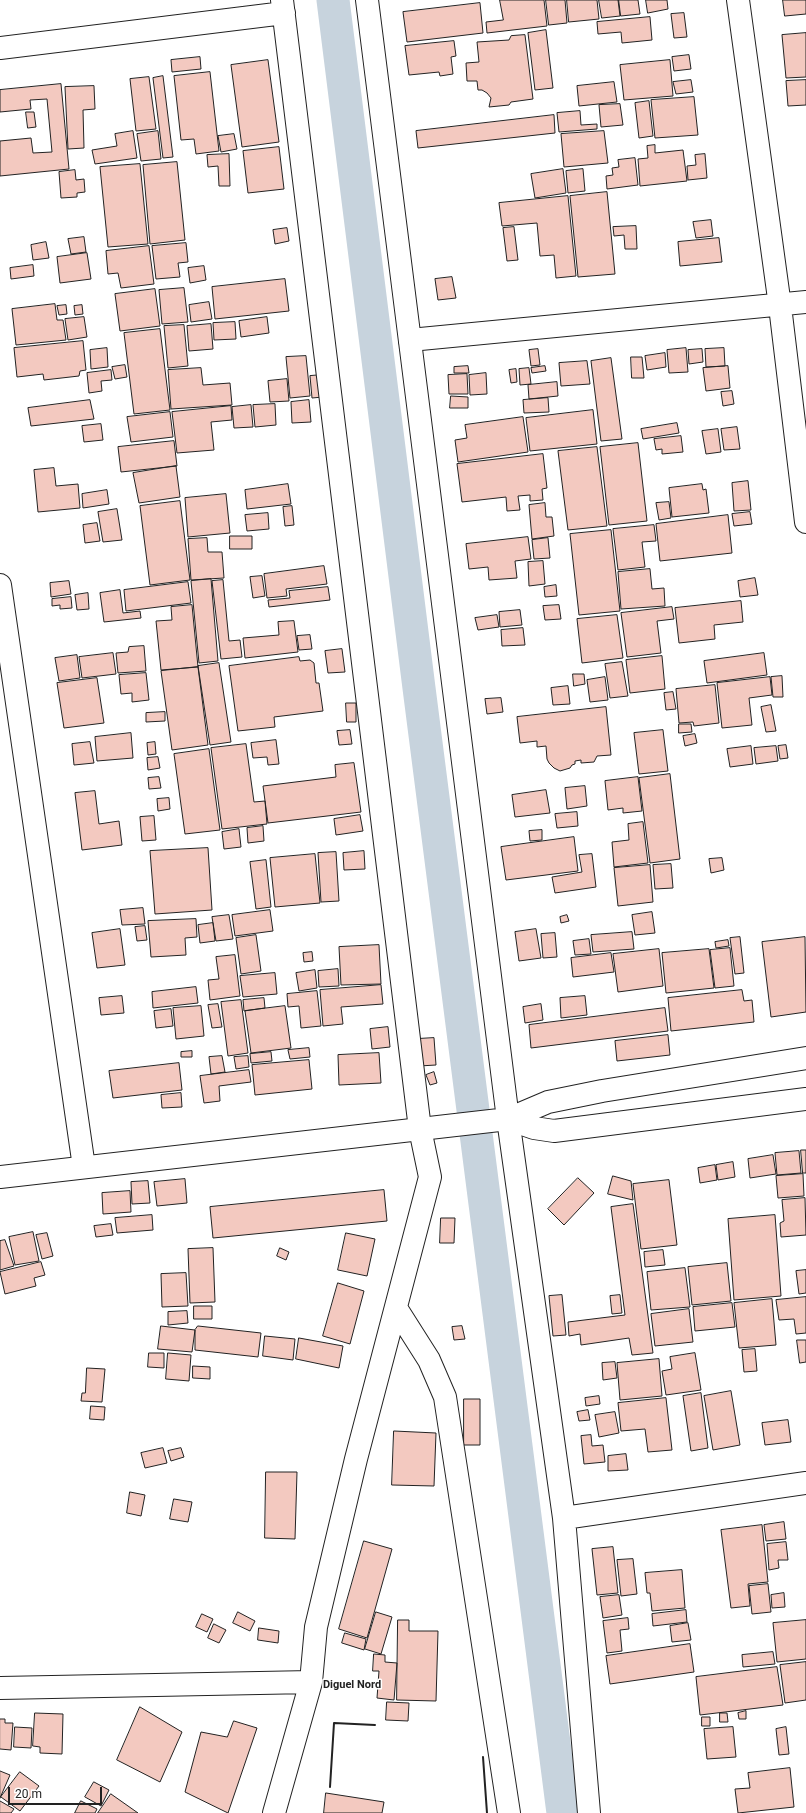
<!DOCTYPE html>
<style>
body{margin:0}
#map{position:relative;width:806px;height:1813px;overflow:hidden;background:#fff;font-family:Roboto,sans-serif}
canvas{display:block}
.scale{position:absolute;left:8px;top:1787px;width:94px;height:18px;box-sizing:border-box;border:2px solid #222;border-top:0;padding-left:5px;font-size:12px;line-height:14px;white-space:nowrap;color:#222;-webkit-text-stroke:3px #fff;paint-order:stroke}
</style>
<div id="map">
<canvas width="806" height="1813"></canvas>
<div class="scale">20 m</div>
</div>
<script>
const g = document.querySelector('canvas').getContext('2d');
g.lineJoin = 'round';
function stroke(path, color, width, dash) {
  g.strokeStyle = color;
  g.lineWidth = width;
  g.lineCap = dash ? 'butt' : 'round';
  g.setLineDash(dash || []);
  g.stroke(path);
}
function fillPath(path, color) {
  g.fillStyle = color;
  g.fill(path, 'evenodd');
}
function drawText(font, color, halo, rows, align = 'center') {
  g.font = font + ' Roboto,sans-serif';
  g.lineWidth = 3;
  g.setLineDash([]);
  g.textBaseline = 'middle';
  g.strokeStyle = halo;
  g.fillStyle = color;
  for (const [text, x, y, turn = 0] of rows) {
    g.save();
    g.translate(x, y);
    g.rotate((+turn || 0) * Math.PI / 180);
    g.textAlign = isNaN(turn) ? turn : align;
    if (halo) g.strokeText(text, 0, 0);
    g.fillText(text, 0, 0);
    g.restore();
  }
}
stroke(new Path2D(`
 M333,0L419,688L563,1813`), '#c7d3dd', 33);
const building = new Path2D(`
 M500,0H544L547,26L487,33L486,22L503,20Z
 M546,0H565L567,23L549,25Z
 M567,0H597L599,19L569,22Z
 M599,0H618L620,16L602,18Z
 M619,0H638L640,14L621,16Z
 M646,0H667L668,9L648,13Z
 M783,0H806V14L785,16Z
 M480,3L483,33L407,42L403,12Z
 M684,13L687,37L674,38L671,14Z
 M650,17L652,40L622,43L621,32L598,34L597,22Z
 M546,30L553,88L535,90L528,33Z
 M806,33V77L786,78L782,35Z
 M525,35L533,99L511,102L509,105L489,107L491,98L487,93L482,90H478L477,81H467L466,63L479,62L477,42L509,40L511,36Z
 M454,41L456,56L451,57L453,74L440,76L439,72L409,75L405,46Z
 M689,55L691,69L674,71L672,57Z
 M200,57L201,69L172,72L171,60Z
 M268,60L279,142L242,147L231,65Z
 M670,60L673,96L624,100L620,65Z
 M210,72L219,151L196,154L194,139L181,140L174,76Z
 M163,76L173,157L163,158L153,78Z
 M149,77L156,129L136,131L130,79Z
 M691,80L693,92L676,94L673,82Z
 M806,80V105L788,106L786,81Z
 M614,82L617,102L579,106L577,86Z
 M61,84L69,169L0,176V141L31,138L33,153L52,152L47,99L30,100L31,109L0,112V90Z
 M94,86L95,109L83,110L84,148L68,149L65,87Z
 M694,97L698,135L655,138L651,100Z
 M649,101L653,136L639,138L635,103Z
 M620,104L623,125L601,127L599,105Z
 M580,111L581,125L597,124V129L559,132L557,113Z
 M26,112H34L36,127L28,128Z
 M554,115L555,133L418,148L416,131Z
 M133,131L137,158L95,164L92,150L117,146L115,134Z
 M158,131L161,159L141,161L137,134Z
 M604,131L608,163L564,167L561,134Z
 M234,134L237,149L221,152L218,136Z
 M655,145V153L683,150L687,181L640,186L638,159L648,158L647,146Z
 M279,147L284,189L248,193L243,151Z
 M229,154L230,186H219L218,166L208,167L207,155Z
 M705,154L707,178L688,180L687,166L696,165L695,155Z
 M635,158L638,185L607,189L606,176L613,175L612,168L619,167L618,160Z
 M177,162L185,240L150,244L143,165Z
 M140,164L148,244L108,247L100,167Z
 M563,169L566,193L535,198L531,174Z
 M583,169L585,191L568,193L566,171Z
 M75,170L76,180L84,179L85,192L77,193V197L61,198L59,172Z
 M607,192L615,274L578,277L570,196Z
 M568,196L576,276L556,278L554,255L540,256L537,223L502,226L499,203Z
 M711,220L713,236L696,238L693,222Z
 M636,226L637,249H625L624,235L614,236L613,227Z
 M514,227L518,260L507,261L503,228Z
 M287,228L289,241L275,244L273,230Z
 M84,237L86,252L71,254L68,239Z
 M719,238L722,262L680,266L678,242Z
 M46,242L49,258L33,260L31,245Z
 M186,243L188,262L178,263L180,277L156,279L152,246Z
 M149,246L154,284L121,288L118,273L108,274L106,251Z
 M87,253L91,279L60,283L57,257Z
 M33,265L34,276L11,279L10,268Z
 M204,266L206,280L190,283L188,268Z
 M452,277L456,298L438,300L435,279Z
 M285,279L289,311L215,319L212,287Z
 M184,288L188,322L162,324L159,290Z
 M155,289L160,326L120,331L115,294Z
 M209,302L212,319L191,322L189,305Z
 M55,304L57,320H63L66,340L16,345L12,309Z
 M66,305L67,314L59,315L57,306Z
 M82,305L83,314L75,315L74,306Z
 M84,317L87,337L68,340L65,319Z
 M267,317L269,333L241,337L239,321Z
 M235,322L236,339L214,340L213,323Z
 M211,324L213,349L189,351L187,326Z
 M184,325L188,366L168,368L164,326Z
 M160,329L170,410L134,414L124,333Z
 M83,341L86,370L80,371L79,376L44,380L43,374L17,377L14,348Z
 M107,348L108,367L91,369L90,350Z
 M686,348L688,372L669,373L667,350Z
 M724,348L725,366L706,367L705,349Z
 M538,349L540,365L531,366L529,350Z
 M702,349L703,362L689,364L688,350Z
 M665,353L666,367L647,370L645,356Z
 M306,356L310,396L290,398L286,357Z
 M631,357H642L644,378H632Z
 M611,358L622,439L601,441L591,361Z
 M587,361L590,384L561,386L559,363Z
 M125,365L127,377L115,379L112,367Z
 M468,366L469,373H454V367Z
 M545,366L546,371L532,373L531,368Z
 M728,366L730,388L706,391L703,368Z
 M201,368L203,385L230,383L232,405L171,409L168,370Z
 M529,368L531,384L520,385L519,369Z
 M516,369L517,382L511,383L509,370Z
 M111,370L112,380L101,381L102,391L89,393L87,373Z
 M486,373L487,394L470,395L469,375Z
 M467,374L468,394H449L448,375Z
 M322,375L323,397L312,398L310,376Z
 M287,379L289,401L270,402L268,381Z
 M557,382L558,396L529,399L528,385Z
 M732,391L734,404L723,406L721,392Z
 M451,396L468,397V408H450Z
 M548,398L549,412L524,413L523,400Z
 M90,400L94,419L31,426L28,408Z
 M309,400L311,422L292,423L291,402Z
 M275,404L276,425L255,427L253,405Z
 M251,405L253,427L234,428L232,407Z
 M231,406L232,420L211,422L214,450L177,453L172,412Z
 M593,410L597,444L530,451L526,418Z
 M170,412L173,437L131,442L127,417Z
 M523,417L528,452L458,462L455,440L467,438L465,425Z
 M677,423L679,433L643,439L641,429Z
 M101,424L103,440L84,442L82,426Z
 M737,427L740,449L724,450L721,429Z
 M718,429L721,452L706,454L702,431Z
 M681,436L683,452L662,454V449L656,450L654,439Z
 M174,441L177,466L121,472L118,447Z
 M638,443L647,521L609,525L600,447Z
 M597,447L607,526L568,530L558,451Z
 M543,454L547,488L542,489L543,500L530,501V495L518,496L520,510L507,511L506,497L462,502L457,464Z
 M176,466L180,497L139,503L133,473Z
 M54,468L56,486L78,484L80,508L38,512L34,470Z
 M748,481L751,510L734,511L732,483Z
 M288,484L291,504L247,509L245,490Z
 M702,484L703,490L706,489L709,513L672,517L669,488Z
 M107,490L109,504L83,508L82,494Z
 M226,494L230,533L188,537L185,498Z
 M180,501L190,580L150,585L140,506Z
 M669,502L671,518L659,520L656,503Z
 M545,503L546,517H552L554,536L532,539L529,505Z
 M292,506L294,525L285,526L283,507Z
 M117,509L122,540L103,542L98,512Z
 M750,512L752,524L734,526L732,514Z
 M268,513L269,529L247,531L245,515Z
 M728,515L732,553L660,561L656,524Z
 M97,523L100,541L85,543L83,525Z
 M654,525L656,541L642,542L645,567L618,570L613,529Z
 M611,530L620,611L579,615L570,534Z
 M230,536H252V549H230Z
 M528,537L531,559L515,561L517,578L489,580L488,567L469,569L466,544Z
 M207,538L208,552H222L224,578L191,580L188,539Z
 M548,538L550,558L534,559L532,540Z
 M543,561L545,584L529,586L528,562Z
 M324,566L327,584L286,589L287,596L267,598L264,574Z
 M650,569L652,589L664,588L665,606L621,609L618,572Z
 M262,576L265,596L253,598L250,577Z
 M755,578L758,595L740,597L738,581Z
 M211,579L218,661L199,663L191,581Z
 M223,580L229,641L240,640L242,657L221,659L212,581Z
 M69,581L71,594L51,597L50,583Z
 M188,582L191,603L126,611L124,590Z
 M556,585L557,596L545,597L544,587Z
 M328,587L330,600L269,607L268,600L290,598L289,591Z
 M120,590L123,613L140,611L141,618L104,622L100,593Z
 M88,593L89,609L77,610L75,595Z
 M71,597L72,608L60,609V605L52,606V599Z
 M741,601L743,622L714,625L715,639L679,643L675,608Z
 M192,605L198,667L161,670L156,621L172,620L171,607Z
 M559,605L561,619L545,620L543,606Z
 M672,607L674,619L657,621L661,653L627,657L621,613Z
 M520,610L522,625L500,627L499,612Z
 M497,615L499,627L478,630L475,618Z
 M617,615L623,658L582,663L577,619Z
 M294,621L298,652L245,658L243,638L279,635L278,622Z
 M523,628L525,645L502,646L501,630Z
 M310,635L312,649L299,650L297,636Z
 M144,646L146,671L118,673L116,653L128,652L129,647Z
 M342,649L345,672L328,673L325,651Z
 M113,653L116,674L82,678L79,657Z
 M764,653L767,675L707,683L704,661Z
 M77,655L80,678L59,681L55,658Z
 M662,656L665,689L630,693L626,660Z
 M299,657L300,661L310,660L314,663L316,683H319L323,711L274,717L275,727L238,731L229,666Z
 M622,662L628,696L610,698L605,664Z
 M219,663L231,742L210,745L198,666Z
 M198,667L208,745L172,750L161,671Z
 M146,673L149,700L132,702V693L121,694L119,675Z
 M573,674H584L585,684L574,686Z
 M782,676L783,697H773L771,677Z
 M605,677L608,700L590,702L587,680Z
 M770,677L772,695L749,698L752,725L722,728L717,683Z
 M97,678L104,723L64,728L57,683Z
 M715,685L719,723L694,726L693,722L679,723L676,689Z
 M568,686L570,704L553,705L551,688Z
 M673,692L676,709L666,710L664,693Z
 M501,698L503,712L487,714L485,699Z
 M346,703H356V722H347Z
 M771,705L776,731L766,732L761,707Z
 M606,707L611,755L597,756L594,762L581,763V760L575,761V764L572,765L570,768L560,771L554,768L549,763L547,759L546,746L537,747V741L520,743L517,717Z
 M165,712V721L146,722V713Z
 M679,724H691L692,732L679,733Z
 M350,730L352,744L339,745L337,731Z
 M663,730L668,771L639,774L634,733Z
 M131,733L133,758L97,761L95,737Z
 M695,734L697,743L685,746L683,736Z
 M276,740L279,764L268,765L267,757L253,758L251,743Z
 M90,742L94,763L74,765L72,744Z
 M155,742L156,754L148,755L147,743Z
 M246,744L254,802L265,801L267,824L222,829L211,748Z
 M786,745L788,758L780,759L778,746Z
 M751,746L753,764L730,767L727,749Z
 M776,746L778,761L756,764L754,748Z
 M209,749L220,830L185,834L174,754Z
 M158,757L160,768L148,770L147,758Z
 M354,763L361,812L268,823L263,786L336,777L335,765Z
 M670,774L680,859L650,863L639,778Z
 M159,777L161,788L149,789L148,778Z
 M638,777L642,811L623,813V808L608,810L605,781Z
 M585,786L587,806L567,809L565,788Z
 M546,790L550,813L515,817L512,795Z
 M95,791L99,824L119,821L122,845L82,850L75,793Z
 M169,798L170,809L158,811L157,799Z
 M577,812L578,826L557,828L555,814Z
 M360,815L363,831L336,835L334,819Z
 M154,816L156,840L142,841L140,817Z
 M643,822L648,863L614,867L612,842L629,840L628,824Z
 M263,826L264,841L248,843L247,828Z
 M239,829L241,847L224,849L222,832Z
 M542,830V840L530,841L529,831Z
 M574,837L578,871L506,880L501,847Z
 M208,848L212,910L155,914L150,851Z
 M364,851L365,869L344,870L343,853Z
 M336,852L339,901L321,902L318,853Z
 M315,854L320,903L275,907L270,858Z
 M592,854L596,887L555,893L552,877L582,872L579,855Z
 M722,858L724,870L711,873L709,859Z
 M266,860L271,907L256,909L250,862Z
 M671,864L673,888L655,889L653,865Z
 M650,865L653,902L618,906L614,868Z
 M143,908L145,924L122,925L120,910Z
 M270,910L273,931L235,936L232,915Z
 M652,912L655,933L635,935L632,915Z
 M229,915L233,939L216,941L212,917Z
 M567,915L569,921L561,923L560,917Z
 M196,919L197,937L185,938L186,955L151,957L148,921Z
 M213,923L215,941L200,943L198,925Z
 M145,926L147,940L137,941L135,927Z
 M120,929L125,965L97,968L92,933Z
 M536,929L541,958L519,961L515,932Z
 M632,932L634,949L593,952L591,935Z
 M555,933L557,957L543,958L541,934Z
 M256,935L261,971L241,974L236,938Z
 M740,937L744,973L735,974L730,938Z
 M805,937L806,1012L771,1017L762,942Z
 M589,939L591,954L575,955L573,941Z
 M728,940L729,946L716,948L715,942Z
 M379,945L381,984L341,985L339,947Z
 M730,948L734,986L715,988L710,950Z
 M659,949L663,986L618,992L613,954Z
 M709,949L714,988L666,993L662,953Z
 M312,952L313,961L304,962L303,953Z
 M611,953L614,972L573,977L571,958Z
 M235,955L240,996L210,1000L208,980L219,979L216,957Z
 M338,969L339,986L319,987L318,971Z
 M315,970L317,988L299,991L296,973Z
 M275,973L277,994L243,997L240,976Z
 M381,985L383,1004L341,1007L343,1024L323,1026L320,990Z
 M196,987L198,1003L153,1008L152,992Z
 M742,990L744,1001L752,1000L754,1022L671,1031L668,998Z
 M317,991L321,1026L301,1028L299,1006L288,1007L287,994Z
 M122,996L124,1013L101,1015L99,998Z
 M585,996L587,1015L561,1018L560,998Z
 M264,998L265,1008L244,1011L243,1000Z
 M241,1000L248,1053L228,1056L221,1002Z
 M218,1004L222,1027L212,1028L208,1005Z
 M541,1004L543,1020L525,1023L523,1007Z
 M201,1006L204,1036L176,1039L173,1008Z
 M285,1006L291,1048L251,1053L245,1011Z
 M665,1008L668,1031L531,1048L529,1025Z
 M171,1009L173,1026L156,1028L154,1011Z
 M388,1027L390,1047L372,1049L370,1029Z
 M668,1035L670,1055L617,1061L615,1041Z
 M434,1038L436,1065L419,1066L417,1039Z
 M309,1048L310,1057L290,1059L288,1050Z
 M192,1051V1057H181V1052Z
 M271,1052L272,1061L251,1063L250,1054Z
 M379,1053L381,1083L339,1085L338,1055Z
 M222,1056L225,1072L211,1074L209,1057Z
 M248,1056L249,1067L236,1069L234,1057Z
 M309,1060L312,1089L255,1095L252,1065Z
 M179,1063L182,1090L113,1098L109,1071Z
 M249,1070L251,1082L219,1086L220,1101L204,1103L200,1076Z
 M434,1072L437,1083L430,1085L426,1075Z
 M181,1093L182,1107L162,1108L161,1095Z
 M801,1150H806V1173H803Z
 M799,1151L801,1173L777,1175L775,1153Z
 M773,1155L776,1174L750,1178L748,1159Z
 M733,1162L735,1177L718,1180L716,1165Z
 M715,1165L717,1180L700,1183L698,1168Z
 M803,1174L804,1196L778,1198L776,1176Z
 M613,1176L631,1181L633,1200L608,1194Z
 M578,1178L594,1193L564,1225L548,1209Z
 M185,1179L187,1203L157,1206L154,1182Z
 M669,1180L677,1245L641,1249L633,1184Z
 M148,1181L150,1203L132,1204L131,1182Z
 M384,1190L387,1221L213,1238L210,1207Z
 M130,1191L131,1212L103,1214L102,1193Z
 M805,1198L806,1235L781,1237L780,1223L784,1221L782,1200Z
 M633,1204L653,1353L632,1355L629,1338L581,1345L580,1334L569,1336L568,1322L625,1315L611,1207Z
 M152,1215L153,1230L117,1233L115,1218Z
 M775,1215L781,1296L734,1300L728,1219Z
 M441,1218H455L454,1243H440Z
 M111,1224L113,1235L96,1237L94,1226Z
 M33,1232L39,1261L15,1265L9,1237Z
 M47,1233L53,1256L42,1259L36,1235Z
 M346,1233L375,1239L367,1276L338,1270Z
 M5,1240L14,1266L0,1270V1241Z
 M213,1248L215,1302L190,1303L188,1249Z
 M280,1248L289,1252L286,1260L277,1256Z
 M663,1250L665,1265L645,1267L644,1252Z
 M41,1262L45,1275L34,1278L36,1286L5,1294L0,1272Z
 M727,1263L731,1301L692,1305L688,1267Z
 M685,1268L690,1307L651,1310L647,1272Z
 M806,1270V1293L799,1294L796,1271Z
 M186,1273L188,1306L162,1307L161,1274Z
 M338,1283L364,1291L350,1344L323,1336Z
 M562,1295L566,1335L553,1336L549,1296Z
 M620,1295L622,1313L612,1314L610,1296Z
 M806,1297V1333L796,1334L794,1319L779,1320L776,1300Z
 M772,1299L776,1345L739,1348L734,1303Z
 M732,1303L735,1327L695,1331L693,1307Z
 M194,1306H212V1319H194Z
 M689,1309L693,1342L655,1346L651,1314Z
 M187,1311L188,1323L168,1325V1312Z
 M161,1326L195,1330L192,1352L158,1349Z
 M198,1326L261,1333L258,1357L195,1350V1330Z
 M462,1326L465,1339L454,1340L452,1327Z
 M265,1336L295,1339L293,1360L263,1356Z
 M299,1338L343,1346L339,1368L296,1359Z
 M797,1340H806V1362L800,1363Z
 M755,1349L757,1371L744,1372L742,1350Z
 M149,1353H164V1368L148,1367Z
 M168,1353L191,1355L189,1381L166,1379Z
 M695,1353L701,1390L666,1395L662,1371L672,1369L670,1357Z
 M659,1359L662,1396L620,1400L617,1363Z
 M615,1362L617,1378L603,1380L602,1363Z
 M193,1366L210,1367V1379L193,1378Z
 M87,1368L105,1369L102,1402L81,1401L82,1393H85Z
 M731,1391L740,1445L713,1450L704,1396Z
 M701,1393L708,1448L691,1451L683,1396Z
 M599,1396L600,1404L586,1406L585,1398Z
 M666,1398L672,1450L648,1452L645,1429L621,1431L618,1403Z
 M464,1399H480V1445H464Z
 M91,1406L105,1407L104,1420L90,1419Z
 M588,1410L590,1420L579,1421L577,1412Z
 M615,1412L619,1433L599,1437L595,1415Z
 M788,1420L791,1442L765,1445L762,1423Z
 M394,1431L436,1433L434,1486L392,1485Z
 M591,1435L592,1446L603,1445L605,1462L584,1464L581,1436Z
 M163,1448L167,1463L145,1468L141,1453Z
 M181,1448L184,1457L171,1461L168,1451Z
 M626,1454L628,1470L608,1471V1456Z
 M266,1472H297L295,1539L265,1538Z
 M130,1492L145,1495L141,1516L127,1513Z
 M174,1499L192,1502L188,1522L170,1519Z
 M784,1522L786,1539L766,1541L764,1525Z
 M762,1525L768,1582L748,1584L750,1606L731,1608L721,1530Z
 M364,1541L392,1549L367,1638L339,1629Z
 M786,1542L788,1560H778L779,1568L769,1570L767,1544Z
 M613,1547L618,1593L597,1595L592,1549Z
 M633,1559L637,1594L621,1596L617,1560Z
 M682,1570L685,1608L652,1611L650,1593H647L645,1573Z
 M768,1584L771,1612L752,1614L749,1586Z
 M784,1593L785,1607L772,1608L771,1595Z
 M619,1595L622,1615L603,1618L600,1597Z
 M686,1610L687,1622L653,1626L652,1614Z
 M238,1612L255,1621L250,1631L233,1623Z
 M376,1612L392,1617L381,1654L365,1649Z
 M202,1614L213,1619L207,1632L196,1627Z
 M628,1618L629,1629L620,1630L622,1651L607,1653L603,1621Z
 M398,1620H409V1631H438L436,1701L397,1700Z
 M806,1620V1659L777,1662L773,1623Z
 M688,1623L691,1640L672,1642L670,1626Z
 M214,1624L226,1630L219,1643L208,1638Z
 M259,1628L279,1631L278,1643L258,1640Z
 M345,1633L366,1639L364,1650L342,1643Z
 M690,1644L694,1672L610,1684L606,1656Z
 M773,1652L775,1664L743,1667L742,1655Z
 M374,1654L385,1655V1662L397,1663L394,1700L377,1698L379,1671H373Z
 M806,1662V1700L785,1703L780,1665Z
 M777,1667L783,1705L700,1715L696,1677Z
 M387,1702L409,1703L408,1721L386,1720Z
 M140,1707L182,1732L160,1782L117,1760Z
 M746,1711V1719H739L738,1713Z
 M35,1713L63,1714L62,1754L40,1753V1747L33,1746Z
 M720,1713H727L728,1722H720Z
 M702,1717H710V1726H702Z
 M0,1719H5V1723H13L11,1750L0,1749Z
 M234,1721L257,1728L228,1813L185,1792L201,1732L227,1737Z
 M15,1727L32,1728L31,1748L14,1747Z
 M733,1727L736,1757L707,1759L704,1729Z
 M786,1727L789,1754L779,1755L776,1729Z
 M790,1768L794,1807L738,1813L735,1789L750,1788L748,1773Z
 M0,1771L10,1775L0,1798Z
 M20,1772L39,1786L20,1811L1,1797Z
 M94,1782L109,1790L101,1806L85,1797Z
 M326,1793L384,1802L382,1813H324Z
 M111,1794L138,1813H98Z
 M0,1801L14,1809L11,1813H0Z
 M81,1801L97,1809L95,1813H75Z`);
fillPath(building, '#f3c9c0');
stroke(building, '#222', 1);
const minor = new Path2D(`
 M738,0L780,306L806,522
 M0,48L284,13
 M410,340L806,302
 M0,585L84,1167
 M508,1119L564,1518L589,1813
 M396,1308L429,1360L445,1397L509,1813
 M564,1518L806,1483
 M0,1688L311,1682
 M274,1813L311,1682L316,1627L356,1459L430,1177L420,1129L282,0`);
const tertiary = new Path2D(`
 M367,0L508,1119
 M508,1119L534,1128L554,1131L806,1099
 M0,1177L508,1119L548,1102L602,1091L806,1058`);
stroke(minor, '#222', 24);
stroke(tertiary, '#222', 24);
stroke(minor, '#fff', 22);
stroke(tertiary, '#fff', 22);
stroke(new Path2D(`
 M483,1757L487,1813
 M330,1787L334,1723L375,1725`), '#222', 2);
drawText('bold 11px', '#222', '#fff', [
 ["Diguel Nord",352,1685]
]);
</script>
